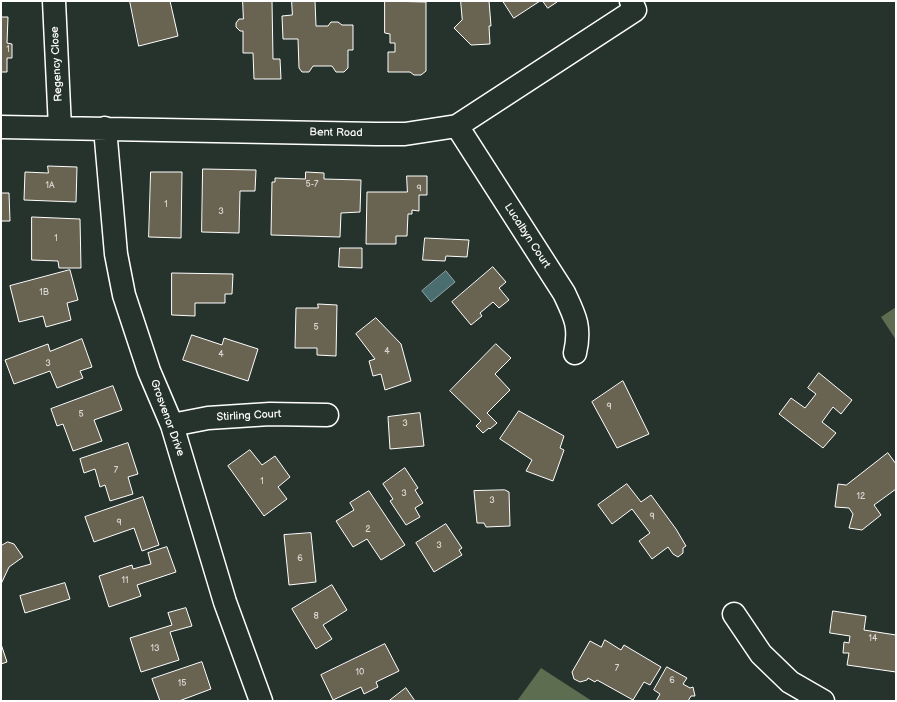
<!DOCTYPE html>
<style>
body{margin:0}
#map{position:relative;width:897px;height:702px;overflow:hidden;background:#26332d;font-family:"Balsamiq Sans",sans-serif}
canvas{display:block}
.frame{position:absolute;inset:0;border:2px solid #fff;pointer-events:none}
</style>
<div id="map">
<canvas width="897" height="702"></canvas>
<div class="frame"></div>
</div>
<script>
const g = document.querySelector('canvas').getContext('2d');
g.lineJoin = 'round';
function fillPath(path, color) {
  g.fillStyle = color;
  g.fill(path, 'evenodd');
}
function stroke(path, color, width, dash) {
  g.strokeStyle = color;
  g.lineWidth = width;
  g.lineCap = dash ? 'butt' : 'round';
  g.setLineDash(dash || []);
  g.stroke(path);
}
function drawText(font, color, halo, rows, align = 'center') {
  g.font = font + ' "Balsamiq Sans",sans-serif';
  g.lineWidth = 3.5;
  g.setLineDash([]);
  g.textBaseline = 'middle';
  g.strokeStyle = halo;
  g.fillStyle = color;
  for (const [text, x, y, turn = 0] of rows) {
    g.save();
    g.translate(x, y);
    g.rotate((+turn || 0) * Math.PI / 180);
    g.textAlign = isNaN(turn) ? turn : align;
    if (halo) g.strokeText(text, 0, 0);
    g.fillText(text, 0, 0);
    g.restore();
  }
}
fillPath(new Path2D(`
 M896,307V340L881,317Z
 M541,668L592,701H517Z`), '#5d6e50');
const water = new Path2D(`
 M446,271L455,282L431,302L422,291Z`);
fillPath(water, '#4a6d70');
stroke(water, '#92a7a9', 1);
const building = new Path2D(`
 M130,1H170L178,36L139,46Z
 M243,1H272L273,59H280L281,79H254L253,53H243V31H240L236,27V23L239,19H243Z
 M292,1H315L316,26H328L331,22H338L342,25H353V50H348V68L344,72H336L332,66H313L309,72H302L299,68L298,39H283L282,16L292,15Z
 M385,1L426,2V71L421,75H414L410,72H388V52H395V43H390V34L385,33Z
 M461,1H489L491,26H489L490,44L471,45L454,28L462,20Z
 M503,1H540L514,18Z
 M543,1H556L557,2L548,8Z
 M1,17H8L7,43L12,44V58H7V72H1Z
 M48,166L77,167L76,202L24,200L25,172L48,173Z
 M203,169L256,170L255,191H240L239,233L202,232Z
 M151,172H182L181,238L149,237Z
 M306,172L324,173V179L361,180L360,212L341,213L340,237L271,235L272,182H275V178L305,179Z
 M407,176H427V195H419V211L412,210V214H408L407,236H396V244H366L367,192H407Z
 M1,193H9L10,221H1Z
 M32,217L80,219L81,268H59L58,261L32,260Z
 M425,238L469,240L467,257L446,256L445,261L423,260Z
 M340,248H362V268L339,267Z
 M493,267L506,282L499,288L509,300L499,308L493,302L480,313L482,316L471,325L452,302Z
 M70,270L78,300L67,303L71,320L46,327L43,316L19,322L10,286Z
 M172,273L233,274L232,294H225V303H195V316L172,315Z
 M318,304L337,305L336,356L317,355V348H295L296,308H318Z
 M376,318L401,344L411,381L385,390L381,374L373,376L369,361L375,359L356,334Z
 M192,335L222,345L224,338L258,349L248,381L183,360Z
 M82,339L92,367L80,371L83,378L57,388L50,371L14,384L5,360L48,344L50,351Z
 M496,344L511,358L495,374L510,390L487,413L497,423L490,429L489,428L483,433L476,426L481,421L450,391Z
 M819,373L852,400L841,414L833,407L822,422L836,433L823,448L779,414L791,398L805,408L816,394L808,388Z
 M623,381L649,434L617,448L592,402Z
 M113,386L122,410L94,420L102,441L73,451L63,424L57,426L51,409Z
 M519,411L564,436L560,448L564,450L553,481L526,471L532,460L500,439Z
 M420,413L424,446L390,449L388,417Z
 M128,443L138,474L128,477L133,494L110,501L105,485L100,487L95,469L84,473L80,459Z
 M250,450L262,465L275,456L290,477L278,487L287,499L264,516L228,466Z
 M888,453L896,464V489L874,505L881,515L862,530L849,528L853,514L849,508L835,507L838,484L846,485Z
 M405,468L418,488L415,490L423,503L415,508L420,517L406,525L390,501L393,499L383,484Z
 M627,484L641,502L651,495L676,529L686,546L683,548V553L678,557L673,554L668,547L652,559L639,541L650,533L632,509L612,524L598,505Z
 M505,490L509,492L510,526L486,527L484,523H477L474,491Z
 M369,491L405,545L381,560L367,539L353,547L336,521L354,510L350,503Z
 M143,497L159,545L142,551L134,528L94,542L85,517Z
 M446,524L462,548L459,550L462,555L434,572L416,543Z
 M311,533L316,582L289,585L284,535Z
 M8,542L14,544L23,557L9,567L1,584V546Z
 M167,547L176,572L137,585L141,596L109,607L99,576L132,565L133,569L151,564L148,553Z
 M65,583L70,599L25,613L20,596Z
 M332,585L347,610L323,625L332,639L316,649L292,609Z
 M186,608L192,626L170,632L179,660L141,672L130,638L172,625L168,613Z
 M833,611L866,616L864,630L896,635V672L847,665L849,653H843L844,642L849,643L850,636L830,633Z
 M605,640L621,650L624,645L661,667L650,685L644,682L633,700L597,680L595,682L588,678L587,680L580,682L574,679L572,672L590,641L601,647Z
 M1,644L7,662L1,664Z
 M385,644L399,671L376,682L378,687L364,694L361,687L333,700L321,675Z
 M202,662L211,689L179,701H160L152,679Z
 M667,667L687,678L683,684L690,688L693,687L695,696H691L688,701H656L660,694L654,690Z
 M406,688L415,701H389Z`);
fillPath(building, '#696351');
stroke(building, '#fff', 1);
const minor = new Path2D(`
 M54,1L60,128
 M457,126L564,293C575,316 581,327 575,353
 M1,127L376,134H405L457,126L635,10L631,1
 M105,128L116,254L124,295L149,371L172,425L225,602L261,701
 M172,425L208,418L270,414L327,415
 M734,614L761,654L790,682L823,701`);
stroke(minor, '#fff', 25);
stroke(minor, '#26332d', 22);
drawText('9px', '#dad8d4', null, [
 ["1",8,50],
 ["5-7",312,185],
 ["1A",50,186],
 ["9",419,189],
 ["1",166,205],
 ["3",221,212],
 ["1",56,239],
 ["1B",44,293],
 ["5",316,328],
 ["4",387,352],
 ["4",221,355],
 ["3",48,364],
 ["9",609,407],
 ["5",81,415],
 ["3",405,424],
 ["7",116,471],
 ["1",262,482],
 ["3",404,494],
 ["12",861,497],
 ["3",492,501],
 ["9",652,517],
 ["9",119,523],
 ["2",368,530],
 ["3",439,546],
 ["6",300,559],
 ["11",125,581],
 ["8",316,617],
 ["14",873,639],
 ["13",155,649],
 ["7",617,669],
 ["10",360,673],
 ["6",672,681],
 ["15",182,684]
]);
drawText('11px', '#fff', '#26332d', [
 ["Regency Close",57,64,-93],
 ["Bent Road",336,133,1],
 ["Lucalbyn Court",527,236,57],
 ["Stirling Court",249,416,-3],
 ["Grosvenor Drive",167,418,70]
]);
</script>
